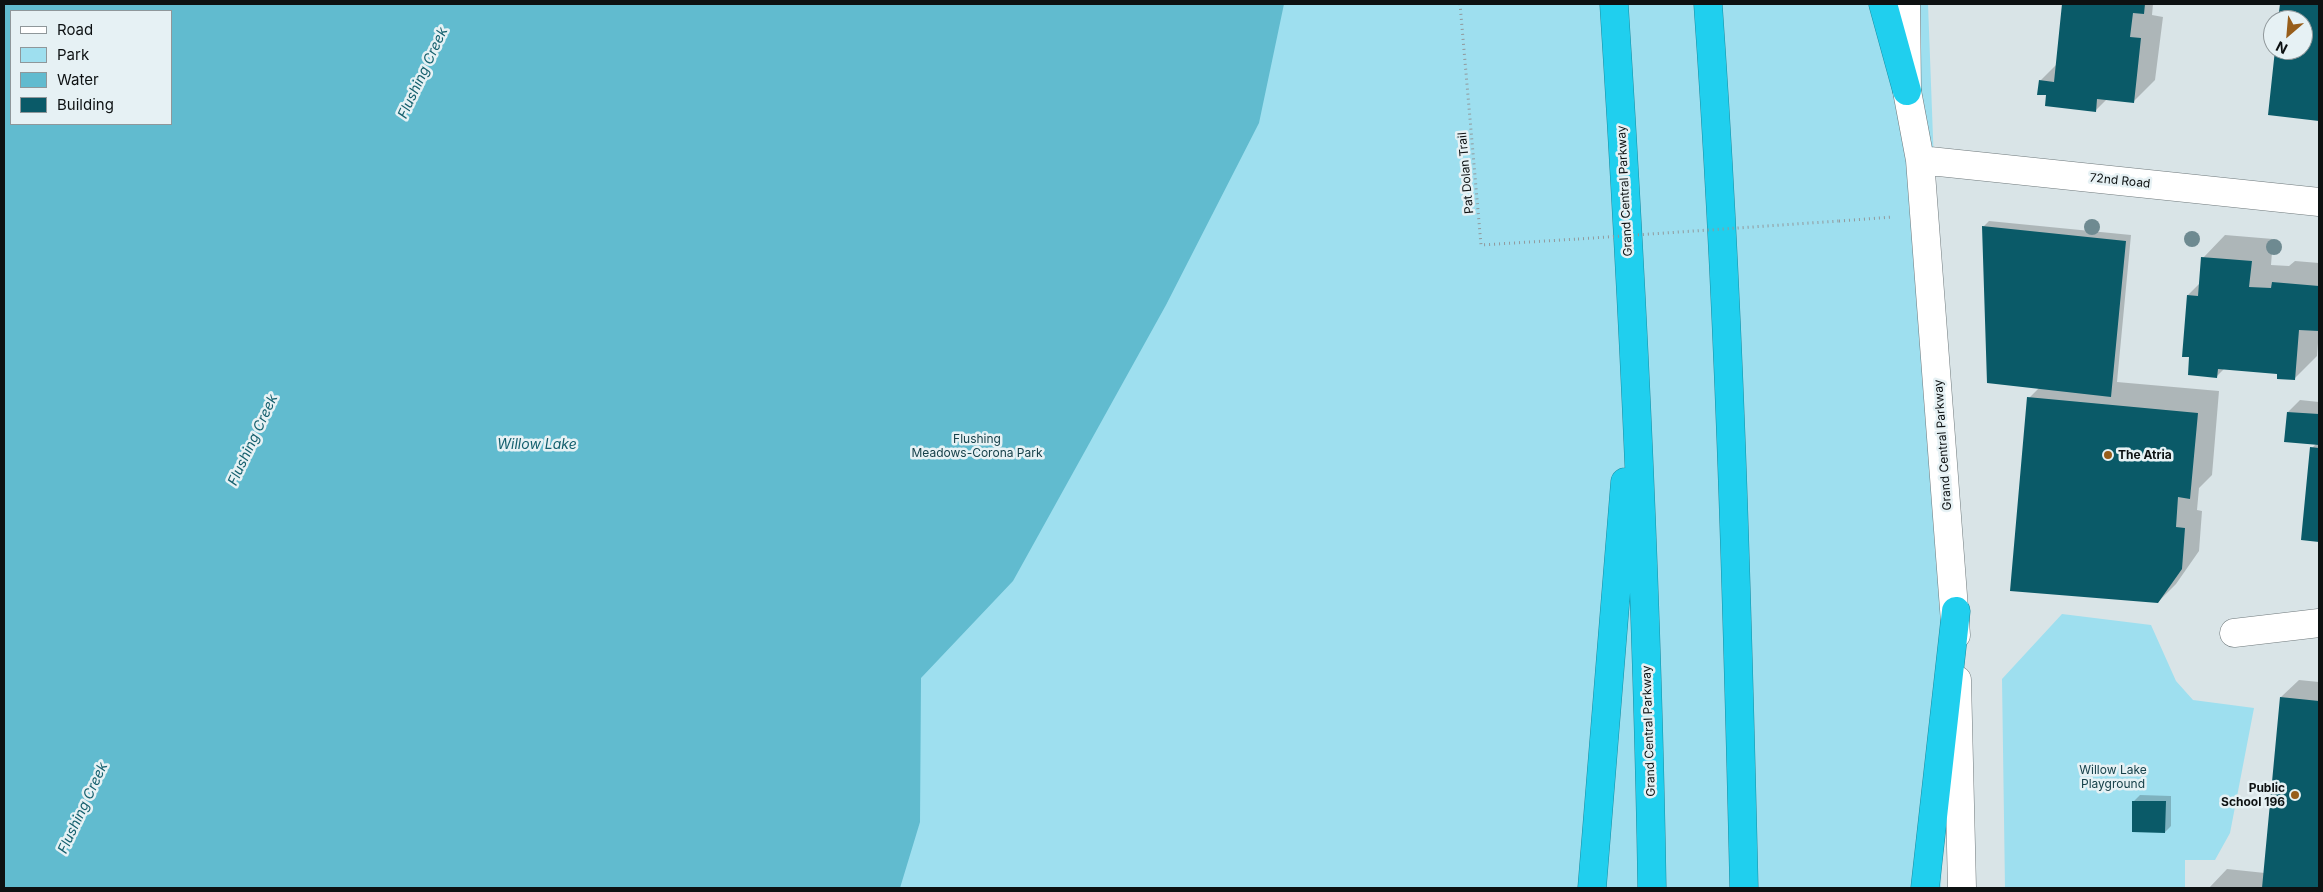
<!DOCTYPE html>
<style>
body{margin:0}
#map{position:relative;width:2323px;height:892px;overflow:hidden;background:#d9e4e7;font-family:Inter,sans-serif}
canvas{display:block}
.frame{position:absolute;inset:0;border:5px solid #0d1112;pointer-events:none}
.legend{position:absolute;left:10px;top:10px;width:162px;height:115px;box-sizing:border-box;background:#e6f1f4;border:1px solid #8f979a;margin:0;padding:6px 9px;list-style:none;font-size:15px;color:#0d1112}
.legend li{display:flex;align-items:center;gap:10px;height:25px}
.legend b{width:25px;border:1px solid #8f979a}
.north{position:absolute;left:2263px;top:10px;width:50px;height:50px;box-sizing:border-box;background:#e6f1f4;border:1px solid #8f979a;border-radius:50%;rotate:207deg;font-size:14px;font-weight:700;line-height:20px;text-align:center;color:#0d1112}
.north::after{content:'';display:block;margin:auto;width:18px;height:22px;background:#975d1a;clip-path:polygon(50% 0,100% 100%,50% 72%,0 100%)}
</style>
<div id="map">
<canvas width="2323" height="892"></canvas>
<div class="frame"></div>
<ul class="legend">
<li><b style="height:6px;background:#fff"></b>Road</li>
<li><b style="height:14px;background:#9edfef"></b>Park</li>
<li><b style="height:14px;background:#61bbcf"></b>Water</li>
<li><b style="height:14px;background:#0a5a68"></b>Building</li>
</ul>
<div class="north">N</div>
</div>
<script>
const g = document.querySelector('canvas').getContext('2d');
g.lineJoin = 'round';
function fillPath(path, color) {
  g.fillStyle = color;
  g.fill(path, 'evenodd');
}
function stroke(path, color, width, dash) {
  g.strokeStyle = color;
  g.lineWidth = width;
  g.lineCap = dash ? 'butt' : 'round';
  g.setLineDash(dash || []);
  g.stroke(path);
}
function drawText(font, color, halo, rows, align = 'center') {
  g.font = font + ' Inter,sans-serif';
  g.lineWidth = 5;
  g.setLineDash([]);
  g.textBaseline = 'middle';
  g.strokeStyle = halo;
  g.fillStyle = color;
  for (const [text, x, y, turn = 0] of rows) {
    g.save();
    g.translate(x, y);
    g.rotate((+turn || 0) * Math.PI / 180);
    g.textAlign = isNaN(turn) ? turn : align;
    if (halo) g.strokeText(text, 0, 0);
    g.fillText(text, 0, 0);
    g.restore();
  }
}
fillPath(new Path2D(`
 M4,4H1928L1950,592L1941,888H4ZM11,11H171V124H11Z
 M2062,614L2151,625L2176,681L2193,700L2254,708L2230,833L2215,860H2185V888H2005L2002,679Z`), '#9edfef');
fillPath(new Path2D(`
 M4,4H1284L1259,123L1166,305L1013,581L921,678L920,822L900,888H4ZM11,11H171V124H11Z`), '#61bbcf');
fillPath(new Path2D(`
 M2063,4H2153L2152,15L2163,17L2155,80L2133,102L2107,99L2096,110L2040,81L2057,64Z
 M2281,4H2319V120L2269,114L2276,50H2303V20H2279Z
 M1989,221L2131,235L2117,382L2219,391L2212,475L2199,488L2197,510L2202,511L2199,551L2176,584L2158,602L2029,398L2039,388L1983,227Z
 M2225,235L2273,239L2271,265L2289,266L2295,261L2319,263V330L2317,356L2294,379L2279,372L2225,368L2217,376L2190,356L2188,295L2200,283L2203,258Z
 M2300,400L2319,402V541L2303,539L2312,448L2316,444L2288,412Z
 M2299,680L2319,682V888H2209L2227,869L2265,873L2281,697Z
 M2140,795L2171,796V826L2165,832L2134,801Z`), '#0003');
fillPath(new Path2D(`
 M2062,4H2145L2144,14L2133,13L2130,37L2141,38L2134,103L2097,99L2096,112L2045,106L2046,95H2037L2039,80L2054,82Z
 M2280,4H2319V121L2268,115L2275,50H2303V20H2278Z
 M1982,226L2126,241L2111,397L1987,383Z
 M2201,257L2252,261L2249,287L2271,288L2272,282L2319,286V331L2299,330L2295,380L2277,379V374L2218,369L2217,378L2188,375L2189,357H2182L2187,295L2198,296Z
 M2027,397L2198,413L2190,499L2178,497L2176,527L2185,528L2182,569L2158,603L2010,591Z
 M2287,412L2319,414V445L2284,442Z
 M2310,447L2319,448V542L2301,540Z
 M2280,697L2319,701V888H2262Z
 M2132,801H2166L2165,833L2132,832Z`), '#0a5a68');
const minor = new Path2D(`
 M1906,4L1907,91L1920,160L1956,635
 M1920,160L2319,202
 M2234,633L2319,623
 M1957,680L1962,888`);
const highway = new Path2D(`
 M1614,4C1633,298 1647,593 1652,888
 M1708,4C1729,298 1737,593 1744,888
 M1883,4L1907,91
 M1592,888L1625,482
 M1925,888L1956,611`);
stroke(minor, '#6f797c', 29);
stroke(highway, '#198ca1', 29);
stroke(new Path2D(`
 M1460,4L1481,245L1578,239
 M1839,221L1893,217`), '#91999c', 3, [1, 4]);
stroke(minor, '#fff', 28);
stroke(highway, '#20cfee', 28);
stroke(new Path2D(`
 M1578,239L1839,221`), '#91999c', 3, [1, 4]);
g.fillStyle = '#6e8a91';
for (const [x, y] of [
 [2092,227],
 [2192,239],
 [2274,247]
]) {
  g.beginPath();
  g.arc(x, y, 8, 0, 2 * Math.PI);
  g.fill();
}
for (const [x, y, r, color] of [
 [2108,455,5,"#975d1a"],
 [2295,795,5,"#975d1a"]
]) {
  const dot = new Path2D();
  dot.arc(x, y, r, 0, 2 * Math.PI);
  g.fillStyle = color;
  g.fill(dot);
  stroke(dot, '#e6f1f4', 2);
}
drawText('12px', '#0d1112', '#e6f1f4', [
 ["Pat Dolan Trail",1466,173,-95],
 ["72nd Road",2120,181,6],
 ["Grand Central Parkway",1625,191,-93],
 ["Grand Central Parkway",1943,445,-94],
 ["Grand Central Parkway",1649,731,-92]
]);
drawText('12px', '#17414a', '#e6f1f4', [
 ["Flushing",977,439],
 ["Meadows-Corona Park",977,453],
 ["Willow Lake",2113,770],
 ["Playground",2113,784]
]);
drawText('bold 12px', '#0d1112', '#e6f1f4', [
 ["The Atria",2118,455],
 ["Public",2285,788,"right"],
 ["School 196",2285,802,"right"]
], 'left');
drawText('italic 14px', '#145f6d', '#e6f1f4', [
 ["Flushing Creek",423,73,-65],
 ["Flushing Creek",253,440,-65],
 ["Willow Lake",537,445],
 ["Flushing Creek",83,808,-65]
]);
</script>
